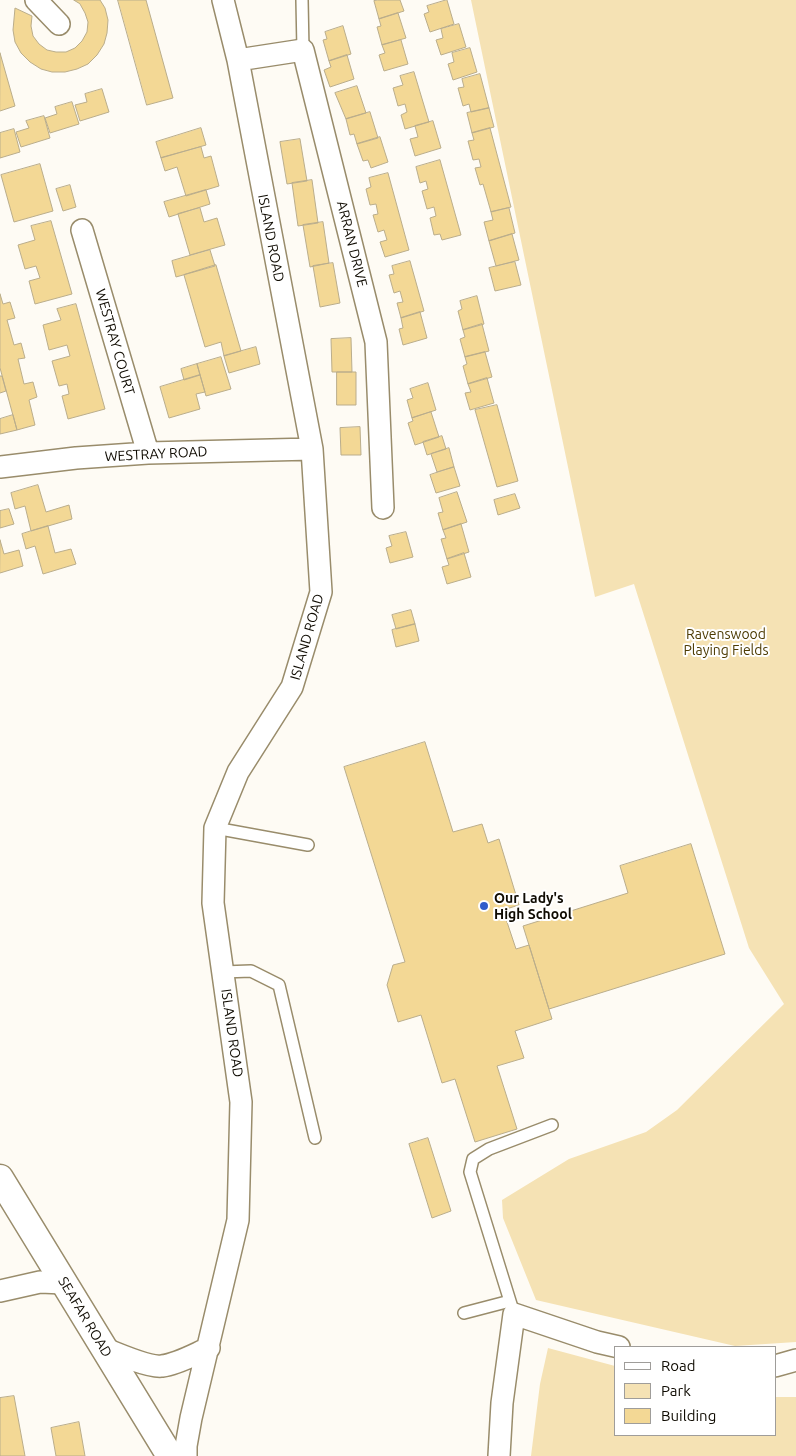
<!DOCTYPE html>
<style>
body{margin:0}
#map{position:relative;width:796px;height:1456px;overflow:hidden;background:#fefbf4;font-family:Ubuntu,sans-serif}
canvas{display:block}
.legend{position:absolute;left:614px;top:1346px;width:162px;height:90px;box-sizing:border-box;background:#fff;border:1px solid #9f9d9a;margin:0;padding:6px 9px;list-style:none;font-size:15px;color:#0f0b02}
.legend li{display:flex;align-items:center;gap:10px;height:25px}
.legend b{width:25px;border:1px solid #9f9d9a}
</style>
<div id="map">
<canvas width="796" height="1456"></canvas>
<ul class="legend">
<li><b style="height:6px;background:#fff"></b>Road</li>
<li><b style="height:14px;background:#f5e2b4"></b>Park</li>
<li><b style="height:14px;background:#f3d895"></b>Building</li>
</ul>
</div>
<script>
const g = document.querySelector('canvas').getContext('2d');
g.lineJoin = 'round';
function fillPath(path, color) {
  g.fillStyle = color;
  g.fill(path, 'evenodd');
}
function stroke(path, color, width, dash) {
  g.strokeStyle = color;
  g.lineWidth = width;
  g.lineCap = dash ? 'butt' : 'round';
  g.setLineDash(dash || []);
  g.stroke(path);
}
function drawText(font, color, halo, rows, align = 'center') {
  g.font = font + ' Ubuntu,sans-serif';
  g.lineWidth = 4;
  g.setLineDash([]);
  g.textBaseline = 'middle';
  g.strokeStyle = halo;
  g.fillStyle = color;
  for (const [text, x, y, turn = 0] of rows) {
    g.save();
    g.translate(x, y);
    g.rotate((+turn || 0) * Math.PI / 180);
    g.textAlign = isNaN(turn) ? turn : align;
    if (halo) g.strokeText(text, 0, 0);
    g.fillText(text, 0, 0);
    g.restore();
  }
}
fillPath(new Path2D(`
 M471,0H796V1342L735,1346L536,1300L503,1218L502,1200L569,1159L646,1132L677,1110L784,1004L749,948L634,584L595,597Z
 M548,1348L615,1366V1435H775V1397H796V1456H531L540,1384Z`), '#f5e2b4');
const building = new Path2D(`
 M74,0H100L105,8L108,20L107,33L104,44L97,55L88,64L77,69L65,72H52L41,69L30,62L21,53L15,42L13,30L15,8L32,16L31,26L33,36L39,44L47,50L56,52H66L75,48L82,41L87,32L88,22L85,13L80,4Z
 M118,0H146L173,98L147,105Z
 M378,0H400L404,11L379,19L374,1Z
 M447,0L454,24L430,32L424,14L429,12L427,6Z
 M398,13L406,38L382,45L377,27L381,26L379,19Z
 M459,24L466,47L441,55L436,40L443,38L441,29Z
 M343,26L351,54L329,61L323,40L327,39L325,32Z
 M401,40L408,64L384,71L379,55L385,53L382,45Z
 M470,48L477,72L453,80L448,64L454,62L452,53Z
 M0,53L15,106L0,111Z
 M347,55L354,79L330,87L324,70L331,67L329,61Z
 M414,72L429,122L405,129L401,115L407,112L405,104L398,106L393,88L403,85L400,76Z
 M480,74L489,108L471,112L469,104L463,106L458,88L464,87L462,79Z
 M357,86L366,113L346,119L335,93Z
 M102,89L109,112L80,121L75,105L87,102L85,94Z
 M72,102L79,124L50,133L45,118L57,114L55,107Z
 M489,108L494,127L472,133L467,113Z
 M370,112L378,138L357,144L354,134L350,135L346,119Z
 M44,116L50,138L21,147L16,132L29,128L26,121Z
 M433,121L441,148L415,156L410,139L418,137L415,126Z
 M201,128L206,145L161,158L156,142Z
 M490,128L511,207L491,212L483,184L480,185L475,168L481,167L479,159L473,160L468,141L474,140L472,133Z
 M14,129L20,152L0,158V133Z
 M380,137L388,162L371,168L368,160L363,161L357,144Z
 M300,139L307,181L287,184L280,142Z
 M201,147L204,158L211,156L219,186L186,196L177,167L165,171L161,158Z
 M440,160L461,235L442,240L440,234L434,235L430,218L436,216L434,207L427,209L422,191L428,189L426,181L420,183L416,167Z
 M40,164L53,211L14,222L1,175Z
 M388,173L409,250L385,257L380,242L387,240L384,230L378,232L373,215L378,214L376,204L370,205L366,189L371,187L369,178Z
 M312,180L318,223L298,226L292,183Z
 M70,185L76,207L63,211L56,189Z
 M206,190L210,204L169,217L164,202Z
 M200,208L204,222L217,218L225,245L190,255L178,214Z
 M509,208L515,233L489,241L484,222L493,220L491,212Z
 M51,221L72,294L35,304L29,281L40,278L36,266L25,269L18,245L35,240L31,226Z
 M323,222L329,263L310,267L303,225Z
 M512,234L519,260L496,266L489,241Z
 M210,250L215,266L176,277L172,261Z
 M410,261L424,311L401,318L397,303L403,302L400,291L394,293L389,275L394,274L392,266Z
 M515,262L521,285L495,291L489,268Z
 M333,263L340,303L320,307L313,266Z
 M216,265L241,351L224,356L221,342L205,347L184,275Z
 M0,294L3,304L10,302L15,318L7,320L14,345L21,343L25,358L18,359L24,384L33,382L37,397L29,400L35,425L17,430L0,368Z
 M477,296L484,324L463,330L458,311L462,309L460,301Z
 M76,304L105,409L68,419L62,396L69,394L67,384L59,386L52,361L70,356L67,345L49,350L43,325L61,320L57,309Z
 M420,312L427,338L403,345L399,329L403,328L401,318Z
 M482,324L489,351L465,357L460,339L465,337L463,330Z
 M351,338L352,372H332L331,339Z
 M256,347L260,364L229,373L224,356Z
 M485,352L492,377L468,384L463,366L467,364L465,357Z
 M221,357L231,389L206,396L197,364Z
 M197,364L200,375L184,380L181,369Z
 M337,372H356V405H337Z
 M200,375L205,392L196,394L200,409L169,418L160,387Z
 M0,376H2L6,391L0,393Z
 M487,378L494,403L470,410L465,393L471,392L468,384Z
 M428,383L436,410L412,418L407,400L413,398L410,389Z
 M497,405L518,481L497,487L475,410Z
 M431,412L439,437L415,445L408,423L413,421L412,418Z
 M13,415L17,430L0,434V419Z
 M360,427L361,455H341L340,428Z
 M442,436L446,449L427,455L423,442Z
 M449,448L454,467L437,472L431,454Z
 M454,467L460,486L436,493L430,475Z
 M38,485L46,512L69,505L72,519L31,531L25,506L15,509L11,493Z
 M457,492L467,522L443,530L438,513L443,512L439,498Z
 M515,494L520,508L498,515L494,500Z
 M9,509L14,524L0,528V511Z
 M461,524L469,552L447,559L441,539L446,538L443,530Z
 M48,526L55,553L71,549L76,564L43,574L35,546L26,549L22,534Z
 M406,532L413,557L390,563L386,548L392,546L389,536Z
 M0,540L4,554L19,550L23,566L0,573Z
 M464,553L471,577L447,584L442,567L449,565L447,559Z
 M411,610L415,624L396,629L392,615Z
 M415,624L419,641L396,647L392,630Z
 M425,742L453,832L482,824L488,843L499,839L519,905L503,910L516,949L529,945L552,1019L515,1031L524,1058L497,1066L517,1129L475,1142L455,1079L442,1083L421,1015L398,1022L387,985L393,965L405,962L344,767Z
 M691,844L725,954L549,1009L523,926L628,893L620,866Z
 M428,1138L451,1211L432,1218L409,1144Z
 M14,1396L25,1456H0V1398Z
 M79,1422L85,1456H56L51,1428Z`);
fillPath(building, '#f3d895');
stroke(building, '#baad8b', 1);
const service = new Path2D(`
 M302,0L303,50
 M215,828L308,845
 M223,972L251,971L279,985L315,1138
 M464,1313L510,1301
 M514,1314L470,1172L473,1159L489,1149L552,1125`);
const minor = new Path2D(`
 M36,0L59,24
 M238,60L303,50L376,342L383,508
 M82,230L148,453
 M0,467L76,458L148,453L312,449
 M0,1291L40,1282L64,1283
 M103,1348C115,1353 150,1368 162,1366C178,1364 195,1354 209,1348
 M775,1366L796,1360
 M186,1456V1446L191,1418L238,1220L241,1102L213,903L215,828L238,772L292,687L321,592L312,449L238,60L223,0
 M499,1456L502,1403L514,1314L597,1342L619,1347`);
const tertiary = new Path2D(`
 M0,1178L170,1456`);
stroke(service, '#998c6b', 14);
stroke(minor, '#998c6b', 24);
stroke(tertiary, '#998c6b', 29);
stroke(service, '#fff', 11);
stroke(minor, '#fff', 21);
stroke(tertiary, '#fff', 26);
for (const [x, y, r, color] of [
 [484,906,5,"#2f5ccb"]
]) {
  const dot = new Path2D();
  dot.arc(x, y, r, 0, 2 * Math.PI);
  g.fillStyle = color;
  g.fill(dot);
  stroke(dot, '#fff', 2);
}
drawText('14px', '#0f0b02', '#fff', [
 ["ISLAND ROAD",271,238,79],
 ["ARRAN DRIVE",352,244,76],
 ["WESTRAY COURT",115,342,74],
 ["WESTRAY ROAD",156,454,-3],
 ["ISLAND ROAD",307,637,-74],
 ["ISLAND ROAD",232,1033,82],
 ["SEAFAR ROAD",85,1317,59]
]);
drawText('14px', '#4d3b03', '#fff', [
 ["Ravenswood",726,634],
 ["Playing Fields",726,650]
]);
drawText('bold 14px', '#0f0b02', '#fff', [
 ["Our Lady's",494,898],
 ["High School",494,914]
], 'left');
</script>
